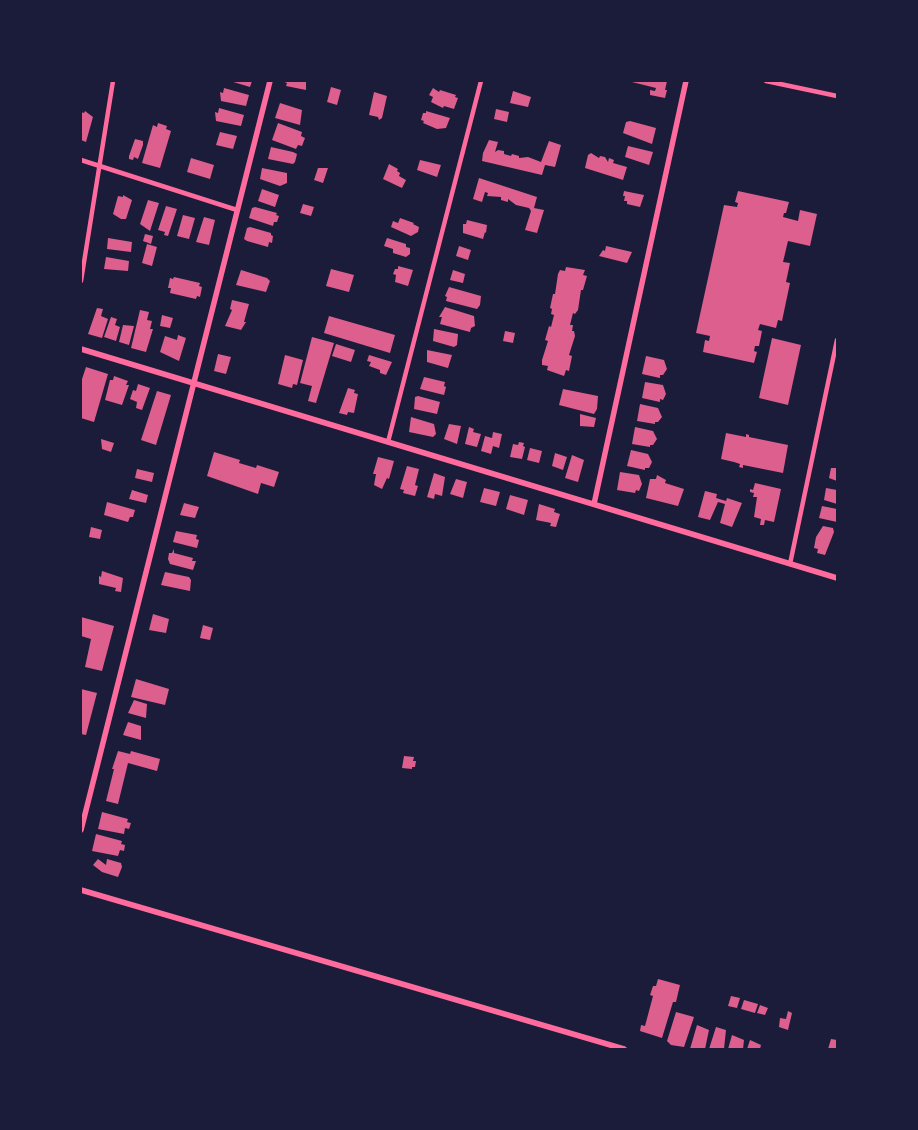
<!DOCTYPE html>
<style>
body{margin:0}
#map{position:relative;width:918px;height:1130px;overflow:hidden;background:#1b1b3a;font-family:Signika,sans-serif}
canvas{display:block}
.frame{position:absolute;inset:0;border:82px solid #1b1b3a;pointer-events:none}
</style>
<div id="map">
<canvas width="918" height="1130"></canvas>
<div class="frame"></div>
</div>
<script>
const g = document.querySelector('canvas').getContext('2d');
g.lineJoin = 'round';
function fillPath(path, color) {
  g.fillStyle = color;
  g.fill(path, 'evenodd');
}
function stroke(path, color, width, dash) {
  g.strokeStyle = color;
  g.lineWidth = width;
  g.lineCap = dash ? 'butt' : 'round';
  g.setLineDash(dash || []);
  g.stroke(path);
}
fillPath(new Path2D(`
 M230,81H252L250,87Z
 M282,81H306V90L286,86L287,83Z
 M628,81H667L665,90H667L665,98L650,95V90L655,91L656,88Z
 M331,87L341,90L337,105L327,102Z
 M224,88L249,95L246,106L221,101L220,92L223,93Z
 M433,88L439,92L440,90L456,95L455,97L458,98L454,109L444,106L443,108L431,102L433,97L429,95Z
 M513,91L531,97L528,107L510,103Z
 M374,92L387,96L382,118L379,120L378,117L369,115Z
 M280,103L302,110L300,125L275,118Z
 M219,108L244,115L241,126L216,121L215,112L218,113Z
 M496,109L509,112L507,122L494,119Z
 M85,111L93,117L86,142L81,140V112L84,113Z
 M426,111L450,118L446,128L437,129L423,123L424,121L421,120L423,113H426Z
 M630,121L656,128L652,144L623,133L626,122Z
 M158,123L167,126L166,129L171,131L160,168L142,163L153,125L157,127Z
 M278,123L302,132L301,136L305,138L302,146L298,145L296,149L272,140Z
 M220,132L237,136L233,149L216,145Z
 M135,139L143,141V145L138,159L134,157L133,160L129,159V156Z
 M489,140L498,142L495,152L498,150L504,151V154L511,156L512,154L519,156V158L528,157L541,162L549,141L561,145L555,167L545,165L542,175L482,161L483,153Z
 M628,146L653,152L649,165L625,157Z
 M271,147L293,152L297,154L295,162L293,164L268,159Z
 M591,153L599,158L600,156L605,157L608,162L609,158L614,160L613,163L627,167L623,180L585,168L588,155Z
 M191,158L214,165L210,179L187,172Z
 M420,160L441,165L437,177L417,170Z
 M389,164L398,169L397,171L400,173L399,176L406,180L402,188L383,179Z
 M262,168L287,173V183L280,186L260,179Z
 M318,168H328L323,183L314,180Z
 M479,178L537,197L534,208L544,210L537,233L525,230L531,211L529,208L516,205L508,199V202L501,200V197L487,196L488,193L485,192L482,202L473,199Z
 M262,189L279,195L275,207L258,201Z
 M624,191L644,195L640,207L627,204V201H624L625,196H623Z
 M738,191L789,202L786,213H784L783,217L798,221L800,210L817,214L810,246L788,241L783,262L790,263L786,282L790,283L782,321L778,320L776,328L760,324L758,330L762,331L759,346H755L754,351L757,352L754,363L703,352L705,340L709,341L710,336L696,333L724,205L737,207L738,203L735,202Z
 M123,195L132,200L126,219H121L113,214L118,196L123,197Z
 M148,200L159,203L150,231L140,224Z
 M303,204L314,207L311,216L300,213Z
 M166,206L177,209L168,236L164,235L165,232L158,230Z
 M255,207L277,213L276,215L279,216L277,222H274L273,226L249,218L252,208Z
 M183,215L195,218L189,239L177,236Z
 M204,217L215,220L209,245L196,242Z
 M400,218L414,223L413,224L419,227L418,232L411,236L391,227L393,221L398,223Z
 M467,220L487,225L486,233L485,232L483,239L463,233V224H466Z
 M250,227L271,233V235L273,236L272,243L269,242L268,247L247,241L244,239L247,228Z
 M145,234L153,236L151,244L143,241Z
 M108,238L132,242L131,252L107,249Z
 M387,238L406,244V247L410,248V254L406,257L393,253V249L384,246Z
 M147,244L157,247L152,266L142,263Z
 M459,246L471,250L468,260L456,256Z
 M606,246L632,252L627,263L599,256L603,250L605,251Z
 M106,257L129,261L128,271L104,269Z
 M398,266L413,270L408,286L395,282L396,275L393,274L395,269H398Z
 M566,267L585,270L583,275L587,276L583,290H581L578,310L575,314L573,313L570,325H573L572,331H574L575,336L569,355L572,356L569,371L566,370L564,376L547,370L548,366L542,365V360L548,341L545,340L549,326L551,327L554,315L551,314L552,309L550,308L553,294H555L558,274L560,270L565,271Z
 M331,269L354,275L349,292L326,286Z
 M241,270L267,278L270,281L266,292L236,285Z
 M453,270L465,274L463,283L450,280Z
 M174,277L200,283L199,286L202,287L200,297L197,296L196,299L170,293L171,288H168L170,278L173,279Z
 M449,287L481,296L480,305L477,309L446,301L447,297L445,296Z
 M232,300L249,304L244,322H246L241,330L225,326L232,310L230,309Z
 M445,307L474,316L475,326L471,328L470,332L440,324L442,317H439Z
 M97,308L103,309L101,316L108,319L102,338L88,334Z
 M140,310L149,312L147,320L152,321L150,329H153L146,352L131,348Z
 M162,315L173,318L170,328L160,326Z
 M329,316L395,335L390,353L324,333Z
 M111,317L117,319L115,325L120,327L116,341L104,337Z
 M123,325L134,326L129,345L119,342Z
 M434,329L458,334L457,345L454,347L433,341Z
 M505,331L515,333L513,343L503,341Z
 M178,335L186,338L179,361L160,352L165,336L177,340Z
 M312,337L334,343L316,403L308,401L312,386L300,383Z
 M772,338L801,345L788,405L759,398Z
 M336,344L355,350L351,362L332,356Z
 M427,350L452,355L448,368L427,362Z
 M218,354L231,357L226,374L214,371Z
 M285,355L303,360L297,385L293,384L292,388L278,384Z
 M369,355L392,362L386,375L380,373V370L369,366L371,362L367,361Z
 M646,356L664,360L667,369L663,375H660V378L642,374Z
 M86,367L108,374L94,422L81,418V382Z
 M114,376L128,381L126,385H129L122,405L105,400L110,380H113Z
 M424,377L445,382L444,386L446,387L444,395L420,389Z
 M645,382L663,385L666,394L663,400L660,399V402L642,398Z
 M138,384L150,388L142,410L136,408L137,402L130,399L133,390L136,391Z
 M348,388L355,390L354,393L358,394L354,413L348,412L347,415L339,413Z
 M563,389L598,396L597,409L594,414L559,405Z
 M157,391L171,395L156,445L141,440Z
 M418,396L440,402L437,414L414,409L415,397Z
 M640,404L658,408L662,417L658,422H655V424L637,421Z
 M580,414L596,418L594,427L580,426Z
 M411,417L434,424L436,434L433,437L409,432Z
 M449,424L461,426L457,444L444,439Z
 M469,427L474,429L473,432L481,434L477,447L465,444Z
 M635,427L653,431L657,439L653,445H650V447L632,444Z
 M493,432L502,434L499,448L493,446L491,454L481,451L485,436L492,438Z
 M726,433L746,437V434L749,435V437L788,445L783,473L743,465V468L739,467L740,464L734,462L721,459Z
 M101,439L114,443L111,452L102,449Z
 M519,442L524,443L523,446L525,447L522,459L510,457L513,444L518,445Z
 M530,448L542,451L539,463L527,460Z
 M631,450L648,454L652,462L649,468H645V470L627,466Z
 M214,452L240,460L239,463L256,468L257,465L279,472L274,487L261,483L258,494L207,476Z
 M555,453L567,457L563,470L552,466Z
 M572,455L584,460L578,482L565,478Z
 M378,457L394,461L389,479L387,478L382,489L374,485L376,474H373Z
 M407,466L419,469L415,485L418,486L415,496L403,493L404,490L400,489Z
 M831,468H837V481L829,478Z
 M137,469L154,473L152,482L135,478Z
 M620,472L639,475L642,484L639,491L636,490L635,493L617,490Z
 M434,473L445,477L442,496L435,494L434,499L427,497Z
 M657,475L666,480L665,483L684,489L678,506L646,498L650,479H656Z
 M456,479L467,482L463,498L450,494Z
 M755,483L781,489L774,522L765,520L764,525H760L761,519L754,517L757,497H753L754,493L750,492V489L753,490Z
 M484,488L500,492L496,506L480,502Z
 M826,488L837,490V504L824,500Z
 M132,490L148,495L146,503L129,499Z
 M705,491L717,494L716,498L726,501L727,498L742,503L732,527L720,523L725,504L718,502L710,520L698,517Z
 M510,495L528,500L524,515L506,509Z
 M107,502L135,510L133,517H130L128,522L104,515Z
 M184,503L199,507L195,518L180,515Z
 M539,504L555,509L554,512L560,514L556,527L550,526L551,523L536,520Z
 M822,506L837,509V522L819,518Z
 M823,526L833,528L834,532L825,555L817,553L818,549L814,548L816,537Z
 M91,527L102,530L100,539L89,537Z
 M176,531L197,535L196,539L199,540L197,548L173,542Z
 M174,549V553L193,558L192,561H196L193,570L170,564L168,559L169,553H172Z
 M102,571L123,578L121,592L115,591L116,588L99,584V576L101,577Z
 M165,572L189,577L191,580L190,591L161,585Z
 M153,614L169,619L166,633L149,630Z
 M81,617L114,626L102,671L85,667L91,639L81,636Z
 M203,625L213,628L210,640L200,638Z
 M136,679L169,689L165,705L131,697Z
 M81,689L97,693L86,735L81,734Z
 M134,700L147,704L146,718L128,713Z
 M128,722L141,726V740L123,735Z
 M118,751L130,754L131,751L160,759L157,771L128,763L118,804L106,801L114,769H112Z
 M404,756L414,757L413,761H416L415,767H412V769L402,768Z
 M102,812L128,819L127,822L131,823L129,829L125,828L124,834L98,829Z
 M96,834L122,841L121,844L125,845L124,851L120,850L118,856L92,851Z
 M98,859L106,865L107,859L121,863L122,867L118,877L102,872L93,865Z
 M658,979L680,985L676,1002H673L662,1038L640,1031L641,1025L645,1026L653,996L650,995L653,986H656Z
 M731,996L740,998L737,1008L728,1006Z
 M744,1000L758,1004L755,1013L741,1009Z
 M760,1005L768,1008L765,1015L757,1013Z
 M788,1011L792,1013L788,1030L779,1027L780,1018L786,1019Z
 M676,1012L694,1017L684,1047L671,1045L667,1041Z
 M697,1025L709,1030L705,1049H690Z
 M716,1027L726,1030L724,1049H709Z
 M732,1035L744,1040L743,1049H728Z
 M831,1039L837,1040V1049H828Z
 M750,1040L761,1045L760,1049H747Z`), '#dd5f8e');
stroke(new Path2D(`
 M766,81L837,96
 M81,160L237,210
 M81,281L113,81
 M388,442L481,81
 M790,564L837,340`), '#ff6b9d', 4.5);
stroke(new Path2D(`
 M81,349L837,578
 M594,504L686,81
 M81,830L270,81
 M81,890L624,1049`), '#ff6b9d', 5.5);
</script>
